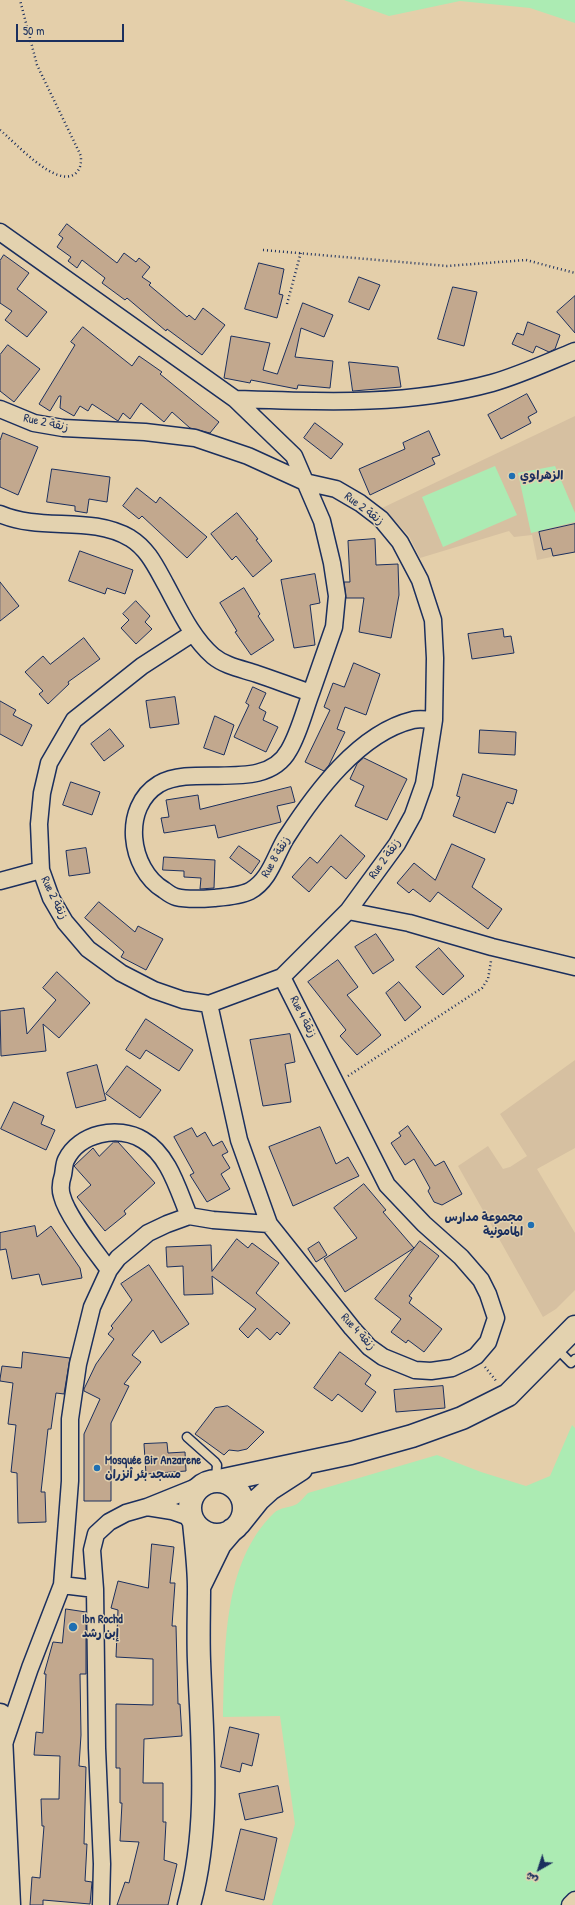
<!DOCTYPE html>
<meta charset="utf-8">
<style>
body{margin:0}
#map{position:relative;width:575px;height:1905px;overflow:hidden;background:#e4cfaa;font-family:"Patrick Hand","Playpen Sans Arabic",sans-serif}
canvas{display:block}
.north{position:absolute;left:519px;top:1849px;width:40px;height:40px;-webkit-text-stroke:3px #e3d2af;paint-order:stroke;rotate:219deg;font-size:11px;font-weight:700;line-height:16px;text-align:center;color:#1b2f5e}
.north::after{content:'';display:block;margin:auto;width:14px;height:18px;background:#1b2f5e;clip-path:polygon(50% 0,100% 100%,50% 72%,0 100%)}
.scale{position:absolute;left:16px;top:24px;width:108px;height:18px;box-sizing:border-box;border:2px solid #1b2f5e;border-top:0;padding-left:5px;font-size:12px;line-height:14px;white-space:nowrap;color:#1b2f5e;-webkit-text-stroke:3px #e3d2af;paint-order:stroke}
</style>
<div id="map">
<canvas width="575" height="1905"></canvas>
<div class="north">ش</div>
<div class="scale">50 m</div>
</div>
<script>
const g = document.querySelector('canvas').getContext('2d');
g.lineJoin = 'round';
function fillPath(path, color) {
  g.fillStyle = color;
  g.fill(path, 'evenodd');
}
function stroke(path, color, width, dash) {
  g.strokeStyle = color;
  g.lineWidth = width;
  g.lineCap = dash ? 'butt' : 'round';
  g.setLineDash(dash || []);
  g.stroke(path);
}
function drawText(font, color, halo, rows, align = 'center') {
  g.font = font + ' "Patrick Hand","Playpen Sans Arabic",sans-serif';
  g.lineWidth = 3;
  g.setLineDash([]);
  g.textBaseline = 'middle';
  g.strokeStyle = halo;
  g.fillStyle = color;
  for (const [text, x, y, turn = 0] of rows) {
    g.save();
    g.translate(x, y);
    g.rotate((+turn || 0) * Math.PI / 180);
    g.textAlign = isNaN(turn) ? turn : align;
    if (halo) g.strokeText(text, 0, 0);
    g.fillText(text, 0, 0);
    g.restore();
  }
}
fillPath(new Path2D(`
 M575,416V552L537,560L532,535L514,537L509,531L420,558L409,536L395,521L380,509Z
 M575,1060V1148L537,1169L575,1233V1290L556,1309L543,1317L458,1166L488,1146L503,1169L510,1167L527,1156L500,1114Z`), '#d6c0a1');
fillPath(new Path2D(`
 M344,0H575V23L530,8L460,1L389,16Z
 M495,466L517,515L443,547L422,497Z
 M555,466L575,513V522L531,533L518,473Z
 M572,1425L575,1428V1905H272L295,1824L280,1716L223,1717C225,1650 222,1563 274,1513C280,1507 290,1508 297,1504C301,1501 305,1496 308,1493L437,1455L481,1472L526,1486L550,1476Z`), '#acebb3');
const building = new Path2D(`
 M67,224L117,263L124,253L136,262L139,258L150,267L142,277L151,283L149,285L187,317L189,315L195,320L203,308L225,325L202,355L167,329L166,331L127,298L125,300L102,283L105,278L82,260L77,268L68,261L71,257L57,247L63,238L59,235Z
 M4,255L29,273L17,289L47,312L27,337L5,320L12,311L0,303V261Z
 M259,263L284,269L279,294L283,295L277,318L245,309Z
 M359,277L380,285L369,310L349,302Z
 M453,287L477,292L464,346L438,339Z
 M575,296V333L557,312Z
 M303,303L333,315L324,337L301,328L295,357L333,361L330,388L298,385L297,389L251,380L250,383L224,378L231,336L270,343L263,370L277,374Z
 M528,322L560,335L555,349L549,352L536,346L533,353L512,344L517,333L523,335Z
 M83,327L132,366L139,356L162,372L160,374L219,422L210,433L190,428L172,412L164,422L141,403L130,419L123,413L118,421L92,404L88,411L80,406L74,416L60,408L61,396H59L50,411L39,404L75,345L71,342Z
 M8,345L40,369L14,402L0,391V355Z
 M349,362L398,367L401,387L353,391Z
 M527,394L537,412L528,417L531,423L501,439L488,415Z
 M315,423L343,444L331,459L304,438Z
 M429,431L440,455L432,458L435,464L370,495L359,469L405,449L403,443Z
 M3,433L38,447L18,495L0,487V441Z
 M52,469L110,477L107,502L89,499L87,513L75,511V506L47,502Z
 M137,488L156,503L160,497L207,537L187,558L142,516L139,519L123,506Z
 M237,513L258,539L256,540L272,561L253,577L236,556L232,560L211,534Z
 M575,524V552L553,556L551,548L543,550L539,532Z
 M375,539L376,565L398,564L399,595L391,638L359,632L364,598H346L344,582H350L348,541Z
 M80,551L133,570L125,594L107,588L105,594L69,581Z
 M315,574L320,603L310,605L315,645L294,648L281,580Z
 M0,582L19,606L0,621Z
 M244,588L260,614L258,616L274,640L251,655L235,632L237,631L220,603Z
 M136,601L150,616L145,622L152,629L136,644L121,628L129,620L123,614Z
 M503,629L504,637L511,636L514,653L472,659L468,634Z
 M84,638L100,659L68,682L69,684L48,704L39,694L43,691L25,672L43,656L50,664Z
 M354,663L380,674L366,715L345,707L337,729L345,732L329,765L324,771L305,762L330,710L324,707L333,683L344,687Z
 M253,687L266,693L259,708L266,712L263,720L278,727L266,752L234,737L249,705L246,703Z
 M175,697L179,724L150,728L146,701Z
 M0,701L16,710L13,715L32,725L22,746L0,734Z
 M215,716L234,725L224,755L204,748Z
 M110,729L124,746L104,761L91,744Z
 M480,730L516,732L515,755L479,753Z
 M364,758L407,779L387,820L355,806L364,786L350,779L357,764Z
 M463,774L517,790L513,804L507,802L495,833L453,816L460,797L457,796Z
 M71,782L100,792L92,815L63,805Z
 M291,787L295,802L277,806L281,822L218,838L215,825L164,833L161,818L169,817L166,800L198,795L200,809Z
 M341,835L365,856L346,879L331,866L309,892L292,877L310,857L317,863Z
 M452,844L485,859L472,887L502,909L488,929L438,892L430,902L413,889L409,893L397,883L414,863L435,880Z
 M239,846L260,861L251,874L230,858Z
 M86,848L90,873L69,876L66,851Z
 M164,857L215,860L214,888L200,889L201,878L184,877V871L163,870Z
 M99,902L135,932L138,926L163,939L146,970L121,957L124,952L85,918Z
 M376,934L394,960L373,974L355,947Z
 M439,948L464,976L443,995L416,967Z
 M338,960L358,987L347,995L381,1035L357,1055L340,1036L346,1030L308,982Z
 M57,972L90,1003L59,1038L43,1024L46,1051L1,1056L0,1011L24,1008L27,1034L56,1000L43,988Z
 M399,982L421,1007L405,1021L386,993Z
 M146,1019L193,1050L179,1071L146,1050L140,1059L126,1050Z
 M290,1034L295,1062L285,1064L291,1102L263,1106L250,1040Z
 M97,1065L106,1100L76,1108L67,1073Z
 M127,1066L161,1090L140,1118L106,1094Z
 M14,1102L44,1116L41,1124L55,1130L46,1150L1,1129Z
 M408,1126L435,1166L444,1161L462,1194L442,1205L434,1202L428,1191L430,1188L414,1159L405,1165L391,1143L401,1136L399,1133Z
 M320,1127L336,1164L348,1157L359,1176L293,1206L269,1147Z
 M192,1128L197,1137L205,1132L213,1146L222,1141L228,1152L222,1155L230,1168L221,1174L230,1189L207,1202L190,1175L194,1173L174,1137Z
 M114,1142H118L155,1183L124,1211L126,1214L105,1231L77,1197L91,1185L74,1166L93,1148L99,1156Z
 M364,1184L386,1210L383,1212L414,1248L345,1292L324,1259L357,1238L334,1208Z
 M35,1226L37,1237L51,1226L80,1268L82,1278L42,1285L39,1274L12,1279L6,1249L0,1250V1233Z
 M237,1239L248,1248L252,1243L279,1263L256,1293L290,1323L280,1335L277,1332L270,1340L257,1328L248,1338L239,1329L256,1309L212,1276L213,1294L184,1295L183,1266L167,1267L166,1247L211,1245L212,1271Z
 M420,1241L439,1256L409,1296L412,1298L409,1303L442,1329L424,1352L408,1340L406,1343L391,1332L401,1319L375,1299Z
 M319,1242L327,1255L316,1262L308,1249Z
 M149,1265L189,1324L161,1343L153,1330L132,1355L141,1362L124,1384L129,1386L111,1423V1501H84V1434L100,1399L84,1391V1389L96,1364L114,1339L108,1334L113,1328L111,1326L132,1300L121,1284Z
 M23,1352L70,1358L64,1394L56,1393L51,1429H48L41,1492H45L46,1522L18,1523L17,1473L11,1472L16,1425L8,1424L13,1383L0,1381V1379L2,1366L21,1368Z
 M340,1352L371,1375L365,1384L376,1392L362,1412L338,1394L332,1401L314,1388Z
 M443,1386L445,1408L396,1412L394,1390Z
 M228,1406L264,1432L247,1449L238,1451L229,1450L224,1455L195,1434L215,1408Z
 M167,1443L168,1453L185,1452L186,1471L146,1474L144,1444Z
 M152,1544L174,1547L170,1583H175L172,1626H176L178,1704H180L182,1736L144,1739L143,1783H163V1822H166L164,1860L177,1864L168,1905H117L125,1882L129,1883L139,1842L120,1841L122,1803H120V1768H116V1704L153,1705V1659L116,1657L118,1610L111,1608L118,1581L148,1588Z
 M66,1609L86,1612V1674H80L81,1735L79,1766L86,1767L84,1844H87L85,1881L92,1882L90,1904L43,1900V1905H30L32,1877L40,1878L44,1826H42L41,1799H59L60,1756L34,1755L36,1732L43,1733L46,1674H44L53,1642L62,1643Z
 M230,1727L259,1734L252,1766L242,1763L240,1772L221,1767Z
 M278,1786L283,1812L245,1820L239,1794Z
 M241,1829L277,1838L264,1900L226,1891Z`);
fillPath(building, '#c2a88e');
stroke(building, '#1b2f5e', 1);
const lane = new Path2D(`
 M556,1348L571,1363L575,1359
 M187,1437L215,1462L217,1465L216,1479`);
const street = new Path2D(`
 M0,232L235,399L294,456L322,521L332,563L337,596L334,627L311,693C293,687 275,680 257,674C242,669 225,666 213,656C192,638 179,609 166,585C156,567 148,549 130,538C90,515 42,532 0,514
 M235,399C322,402 408,406 492,383C520,375 548,362 575,351
 M0,409L34,423L63,428L145,432L195,438L248,456L305,482L336,489L360,503L381,519L400,542L420,580L433,620L435,658L434,720L424,784L413,815L397,844L348,911L282,977L209,1004L183,1000L154,990L121,973L88,949L65,922L51,898L41,870L39,824L42,793L49,763L74,720L142,666L193,633
 M311,693C304,712 299,733 289,750C265,794 196,763 159,784C121,807 129,869 164,890C168,893 172,896 176,897C188,900 202,899 214,898C225,897 240,896 250,891C270,880 275,856 286,838C315,793 359,733 413,720C420,718 427,720 434,720
 M0,881L41,870
 M348,911L409,923L492,947L575,967
 M209,1004L239,1140L269,1224L352,1328L369,1347L383,1357L415,1370L431,1371L452,1368L467,1361L476,1356L488,1342L496,1318L488,1294L481,1280L461,1257L424,1224L387,1185L282,977
 M109,1270C96,1252 67,1216 62,1196C60,1190 61,1181 63,1175C64,1170 64,1164 66,1160C79,1133 118,1125 143,1140C169,1155 178,1190 189,1216
 M147,1507L172,1511L192,1518
 M62,1585L95,1589
 M5,1741L30,1668L62,1585L70,1481V1419L78,1364L92,1307L109,1270L118,1258L148,1233L167,1224L189,1216L213,1220L269,1224
 M101,1905L102,1864L97,1748L95,1589L92,1550L96,1534L109,1522L126,1513L147,1507L204,1484
 M570,1905L575,1900`);
const secondary = new Path2D(`
 M219,1481L351,1453L412,1436L462,1418L508,1395L575,1327
 M190 1508a27 27 0 1 1 54 0a27 27 0 1 1-54 0Z
 M239,1524L259,1499L270,1489L301,1469
 M200,1585L220,1544L232,1530
 M189,1905C211,1826 202,1742 199,1661C198,1636 199,1613 199,1588C199,1566 196,1544 194,1522`);
const primary = new Path2D(`
 M0,1715L9,1905`);
stroke(lane, '#1b2f5e', 11);
stroke(street, '#1b2f5e', 19);
stroke(secondary, '#1b2f5e', 25);
stroke(primary, '#1b2f5e', 25);
stroke(new Path2D(`
 M0,130C14,141 57,190 76,173C81,168 81,163 81,156L37,65L20,0
 M263,250L447,266L526,260L575,273
 M287,304L301,252
 M348,1076L482,988L488,979L491,961
 M485,1367L497,1382`), '#1b2f5e', 2.5, [1, 3]);
stroke(lane, '#e3d2af', 8);
stroke(street, '#e3d2af', 16);
stroke(secondary, '#e3d2af', 22);
stroke(primary, '#e3d2af', 22);
for (const [x, y, r, color] of [
 [512,476,4,"#1f6fb2"],
 [531,1225,4,"#1f6fb2"],
 [97,1468,4,"#1f6fb2"],
 [73,1627,5,"#1f6fb2"]
]) {
  const dot = new Path2D();
  dot.arc(x, y, r, 0, 2 * Math.PI);
  g.fillStyle = color;
  g.fill(dot);
  stroke(dot, '#e3d2af', 1.5);
}
drawText('12px', '#1b2f5e', '#e3d2af', [
 ["Rue 2 زنقة",46,423,12],
 ["Rue 2 زنقة",364,509,37],
 ["Rue 8 زنقة",276,857,-60],
 ["Rue 2 زنقة",385,859,-55],
 ["Rue 2 زنقة",54,898,64],
 ["Rue 4 زنقة",303,1017,63],
 ["Rue 4 زنقة",358,1332,47]
]);
drawText('bold 12px', '#1b2f5e', '#e3d2af', [
 ["الزهراوي",520,476],
 ["مجموعة مدارس",523,1218,"right"],
 ["المامونية",523,1232,"right"],
 ["Mosquée Bir Anzarene",105,1461],
 ["مسجد بئر أنزران",105,1475],
 ["Ibn Rochd",82,1620],
 ["إبن رشد",82,1634]
], 'left');
</script>
